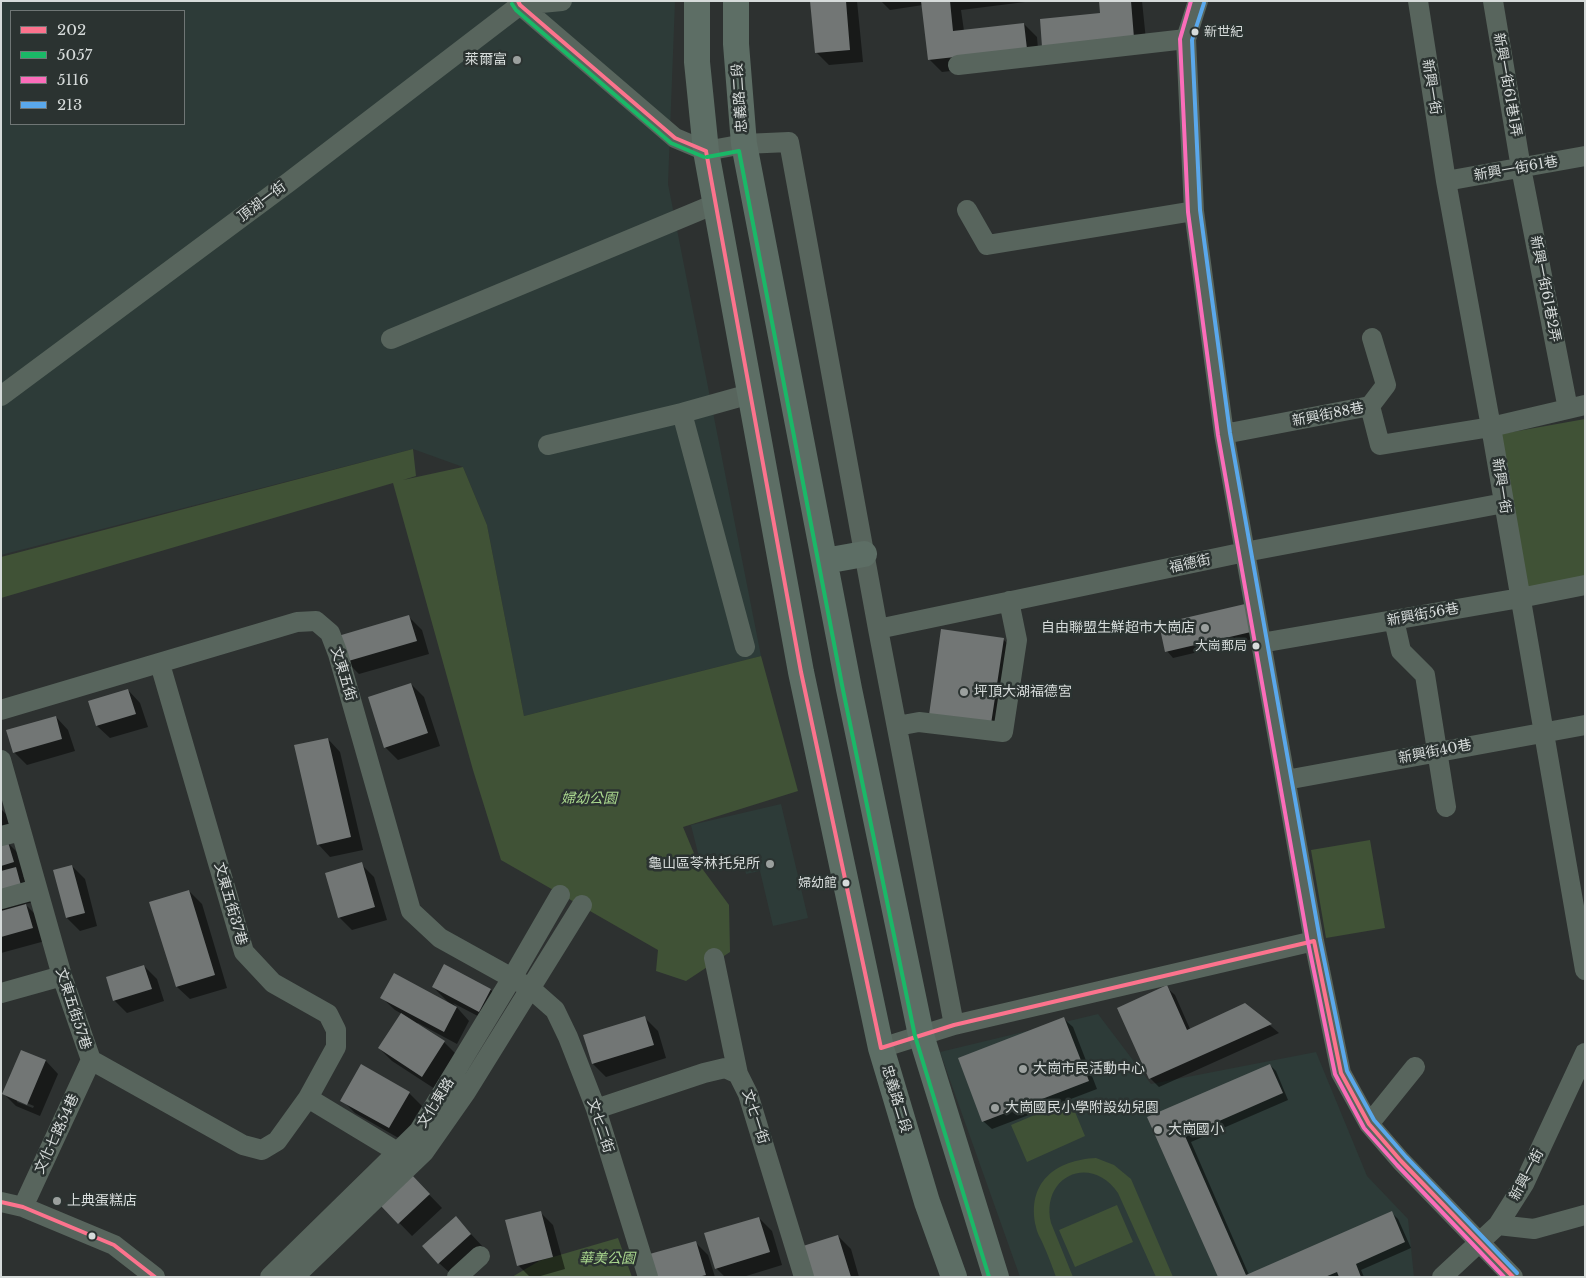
<!DOCTYPE html>
<meta charset="utf-8">
<style>
body{margin:0}
#map{position:relative;width:1586px;height:1278px;overflow:hidden;background:#2d3130;font-family:"Libre Baskerville",serif}
canvas{display:block}
.frame{position:absolute;inset:0;border:2px solid #d6dbda;pointer-events:none}
.legend{position:absolute;left:10px;top:10px;width:175px;height:115px;box-sizing:border-box;background:#2b3331;border:1px solid #6f7675;margin:0;padding:6px 9px;list-style:none;font-size:15px;color:#d6dbda}
.legend li{display:flex;align-items:center;gap:10px;height:25px}
.legend b{width:25px;border:1px solid #6f7675}
</style>
<div id="map">
<canvas width="1586" height="1278"></canvas>
<div class="frame"></div>
<ul class="legend">
<li><b style="height:6px;background:#fc738d"></b>202</li>
<li><b style="height:6px;background:#1ab867"></b>5057</li>
<li><b style="height:6px;background:#fb6dba"></b>5116</li>
<li><b style="height:6px;background:#5aa8eb"></b>213</li>
</ul>
</div>
<script>
const g = document.querySelector('canvas').getContext('2d');
g.lineJoin = 'round';
function fillPath(path, color) {
  g.fillStyle = color;
  g.fill(path, 'evenodd');
}
function stroke(path, color, width, dash) {
  g.strokeStyle = color;
  g.lineWidth = width;
  g.lineCap = dash ? 'butt' : 'round';
  g.setLineDash(dash || []);
  g.stroke(path);
}
function drawText(font, color, halo, rows, align = 'center') {
  g.font = font + ' "Libre Baskerville","Noto Sans TC",serif';
  g.lineWidth = 5;
  g.setLineDash([]);
  g.textBaseline = 'middle';
  g.strokeStyle = halo;
  g.fillStyle = color;
  for (const [text, x, y, turn = 0] of rows) {
    g.save();
    g.translate(x, y);
    g.rotate((+turn || 0) * Math.PI / 180);
    g.textAlign = isNaN(turn) ? turn : align;
    if (halo) g.strokeText(text, 0, 0);
    g.fillText(text, 0, 0);
    g.restore();
  }
}
fillPath(new Path2D(`
 M1,1H675L668,184L761,656L524,716L487,525L463,467L413,449L1,555ZM11,11H184V124H11Z
 M781,804L808,918L773,926L760,871L746,874L743,861L718,867L715,853L699,857L691,825Z
 M1098,1014L1151,1084L1316,1052L1367,1176L1408,1219L1414,1277H1020L940,1052Z`), '#2d3b38');
fillPath(new Path2D(`
 M1585,419V579L1527,589L1501,434Z
 M413,449L416,476L403,480L463,467L487,525L524,716L761,656L798,791L683,827L698,863L729,905L730,952L686,981L656,971L658,950L501,860L473,770L393,483L1,598V557Z
 M1370,840L1385,928L1326,938L1311,850Z
 M1070,1100L1085,1136L1027,1162L1011,1125Z
 M1096,1158L1114,1165L1131,1179L1173,1277H1156L1118,1193C1091,1153 1040,1176 1051,1223L1073,1277H1056C1052,1266 1048,1255 1043,1244C1041,1239 1037,1233 1036,1227C1026,1182 1056,1160 1096,1158Z
 M1117,1205L1133,1242L1075,1267L1059,1230Z
 M618,1238L632,1277H512L539,1261Z`), '#405236');
fillPath(new Path2D(`
 M811,1H857L863,62L829,65L816,52Z
 M881,1H1033L961,10L964,31L1024,24L1037,37L1039,61L942,72L929,59L923,5L890,10Z
 M1100,1H1142L1147,50L1101,14Z
 M1244,605L1257,638L1173,658L1167,651Z
 M409,617L422,630L429,654L359,674L346,661Z
 M1003,639L1012,648L1000,732L939,723Z
 M411,684L424,697L440,746L398,760L385,747Z
 M128,690L140,703L148,727L110,738L97,726Z
 M56,717L68,730L75,751L27,765L14,752Z
 M328,739L340,752L363,850L330,857L318,844Z
 M1,809L11,819L16,835L1,840Z
 M8,843L21,856L26,875L23,876L28,881L34,902L25,904L39,918L45,941L1,953V845Z
 M361,864L374,877L387,920L352,930L339,917Z
 M72,866L85,879L97,926L80,931L67,918Z
 M189,891L202,904L227,988L190,999L177,987Z
 M144,966L157,979L164,1001L127,1013L114,1000Z
 M444,966L491,990L504,1003L493,1024L453,1003L469,1021L457,1044L418,1023L417,1024L444,1042L457,1055L435,1089L392,1061L379,1048L402,1014L395,1010L382,998L450,1004L433,987Z
 M1166,987L1175,995L1190,1029L1245,1004L1279,1033L1159,1087L1150,1078Z
 M645,1018L658,1031L666,1058L606,1077L593,1064Z
 M1064,1019L1073,1027L1097,1089L992,1129L983,1121Z
 M21,1051L46,1061L58,1074L40,1116L16,1106L4,1094ZM17,1099L34,1106L33,1108L17,1102Z
 M1270,1065L1276,1071L1288,1100L1191,1142L1249,1275L1392,1213L1398,1219L1411,1248L1361,1270L1364,1277H1219L1149,1118Z
 M361,1066L409,1093L422,1106L402,1140L355,1113L342,1100Z
 M412,1177L442,1208L412,1236L383,1206Z
 M540,1212L553,1225L565,1269L537,1277H530L518,1265Z
 M456,1218L483,1247L452,1275L439,1263Z
 M759,1218L772,1231L782,1265L743,1277H725L716,1268Z
 M838,1236L851,1249L859,1277H813Z
 M695,1242L708,1255L715,1277H654Z`), '#0007');
fillPath(new Path2D(`
 M810,1H846L850,50L815,53Z
 M921,1H950L953,31L1024,23L1027,49L928,60Z
 M1099,1H1131L1134,38L1042,47L1040,19L1100,13Z
 M1245,604L1251,632L1165,652L1159,624Z
 M409,615L417,641L345,662L338,636Z
 M941,629L1004,638L991,724L929,715Z
 M411,683L428,733L384,748L368,697Z
 M128,689L136,714L96,726L88,701Z
 M56,716L62,739L13,753L6,730Z
 M328,738L351,837L317,845L294,745Z
 M8,842L14,862L1,866V844Z
 M362,862L375,907L338,918L325,873Z
 M72,865L85,913L66,918L53,870Z
 M16,867L22,889L1,895V871Z
 M189,890L215,975L176,987L149,902Z
 M26,904L33,928L1,937V911Z
 M444,964L491,989L479,1012L432,987Z
 M144,965L152,989L113,1001L106,977Z
 M394,973L457,1007L444,1032L380,998Z
 M1167,985L1187,1030L1245,1003L1272,1024L1149,1079L1117,1008Z
 M401,1013L445,1041L422,1077L378,1048Z
 M645,1016L654,1045L592,1064L583,1035Z
 M1064,1017L1089,1081L982,1122L958,1058Z
 M21,1050L46,1060L27,1105L2,1094Z
 M361,1064L410,1092L389,1128L340,1101Z
 M1270,1064L1283,1093L1185,1136L1246,1275L1392,1211L1405,1242L1356,1264L1361,1277H1339L1337,1272L1325,1277H1218L1147,1117Z
 M412,1175L430,1194L398,1224L381,1206Z
 M541,1211L553,1257L517,1266L505,1220Z
 M456,1216L471,1234L438,1264L422,1246Z
 M759,1217L770,1252L715,1269L704,1233Z
 M838,1235L851,1277H812L803,1246Z
 M696,1241L706,1275L698,1277H653L646,1255Z`), '#727675');
stroke(new Path2D(`
 M518,1L520,5L675,138L706,151L744,144L789,142L878,629L954,1025
 M1198,1L1186,39L1194,211L1224,434L1314,941L1341,1073L1369,1124L1401,1161L1513,1277
 M1418,1L1446,181L1491,427L1585,970
 M1493,1L1521,168L1568,409
 M520,5L562,1
 M958,65L1186,39
 M1446,181L1585,156
 M967,210L987,245L1194,211
 M391,339L715,204
 M1,396L289,182L520,5
 M1370,406L1386,385L1372,338
 M682,413L745,647
 M1224,434L1370,406L1380,445L1491,427L1585,405
 M548,445L682,413L750,394
 M1394,620L1401,651L1425,675L1446,807
 M878,629L1245,552L1504,503
 M1261,643L1520,598L1585,585
 M1,710L297,622L316,621L330,633L338,654L411,911L440,938L530,988L555,1010L568,1037L596,1109L648,1277
 M897,726L919,722L1003,732L1017,640L1009,601
 M1,760L62,976L91,1060L243,1145L262,1150L277,1141L308,1098L336,1047V1030L328,1014L273,983L244,952L160,664
 M1286,780L1585,725
 M1,836L21,831
 M1,899L37,889
 M714,958L738,1074
 M1,993L62,976
 M881,1048L954,1025L1314,941
 M308,1098L409,1159
 M596,1109L704,1073L725,1068L738,1074L748,1094L804,1277
 M1369,1124L1415,1067
 M1,1202L23,1207L114,1245L155,1277
 M23,1207L91,1060
 M1498,1225L1534,1229L1585,1215
 M270,1277L419,1131L512,978L560,895
 M294,1277L424,1152L466,1092L582,905
 M457,1277L480,1256
 M1442,1277L1498,1225L1524,1184L1585,1053`), '#58655d', 20);
stroke(new Path2D(`
 M697,1V62L706,151L801,672L881,1048L927,1202L954,1277
 M736,1V44L744,144L849,689L921,1035L996,1277
 M825,561L864,554`), '#5d6e65', 26);
stroke(new Path2D(`
 M518,1L520,5L675,138L706,151
 M706,151L801,672L881,1048L954,1025L1314,941
 M1314,941L1341,1073L1369,1124L1401,1161L1513,1277
 M1,1202L23,1207L114,1245L155,1277`), '#fc738d', 4);
stroke(new Path2D(`
 M512,4L516,10L671,143L704,157
 M707,157L739,151L843,690L915,1036L989,1277`), '#1ab867', 4);
stroke(new Path2D(`
 M1191,1L1180,39L1188,212L1218,435L1308,942L1335,1074L1364,1128L1397,1165L1504,1277`), '#fb6dba', 4);
stroke(new Path2D(`
 M1204,3L1192,40L1200,210L1230,433L1320,940L1347,1071L1374,1120L1406,1157L1517,1273`), '#5aa8eb', 4);
for (const [x, y, r, color] of [
 [1195,32,4.5,"#d6dbda"],
 [517,60,5,"#9ba09e"],
 [1205,628,5,"#9ba09e"],
 [1256,646,4.5,"#d6dbda"],
 [964,692,5,"#9ba09e"],
 [770,864,5,"#9ba09e"],
 [846,883,4.5,"#d6dbda"],
 [1023,1069,5,"#9ba09e"],
 [995,1108,5,"#9ba09e"],
 [1158,1130,5,"#9ba09e"],
 [57,1201,5,"#9ba09e"],
 [92,1236,4.5,"#d6dbda"]
]) {
  const dot = new Path2D();
  dot.arc(x, y, r, 0, 2 * Math.PI);
  g.fillStyle = color;
  g.fill(dot);
  stroke(dot, '#2b3331', 2);
}
drawText('13px', '#d6dbda', '#2b3331', [
 ["新世紀",1204,32,"left"],
 ["大崗郵局",1247,646],
 ["婦幼館",837,883]
], 'right');
drawText('14px', '#d6dbda', '#2b3331', [
 ["萊爾富",507,60,"right"],
 ["自由聯盟生鮮超市大崗店",1195,628,"right"],
 ["坪頂大湖福德宮",974,692],
 ["龜山區苓林托兒所",760,864,"right"],
 ["大崗市民活動中心",1033,1069],
 ["大崗國民小學附設幼兒園",1005,1108],
 ["大崗國小",1168,1130],
 ["上典蛋糕店",67,1201]
], 'left');
drawText('14px', '#d6dbda', '#2b3331', [
 ["新興一街61巷1弄",1507,85,80],
 ["新興一街",1431,87,81],
 ["忠義路二段",740,98,-94],
 ["新興一街61巷",1516,169,-10],
 ["頂湖一街",262,202,-37],
 ["新興一街61巷2弄",1545,289,79],
 ["新興街88巷",1328,415,-11],
 ["新興一街",1501,486,81],
 ["福德街",1190,564,-12],
 ["新興街56巷",1423,615,-10],
 ["文東五街",343,674,73],
 ["新興街40巷",1435,752,-11],
 ["文東五街37巷",230,904,74],
 ["文東五街57巷",73,1009,72],
 ["忠義路二段",896,1099,73],
 ["文化東路",436,1103,-58],
 ["文七一街",755,1117,72],
 ["文七二街",600,1126,72],
 ["文化七路54巷",57,1134,-65],
 ["新興一街",1527,1175,-62]
]);
drawText('italic 14px', '#aad88f', '#2b3331', [
 ["婦幼公園",589,799],
 ["華美公園",607,1259]
]);
</script>
